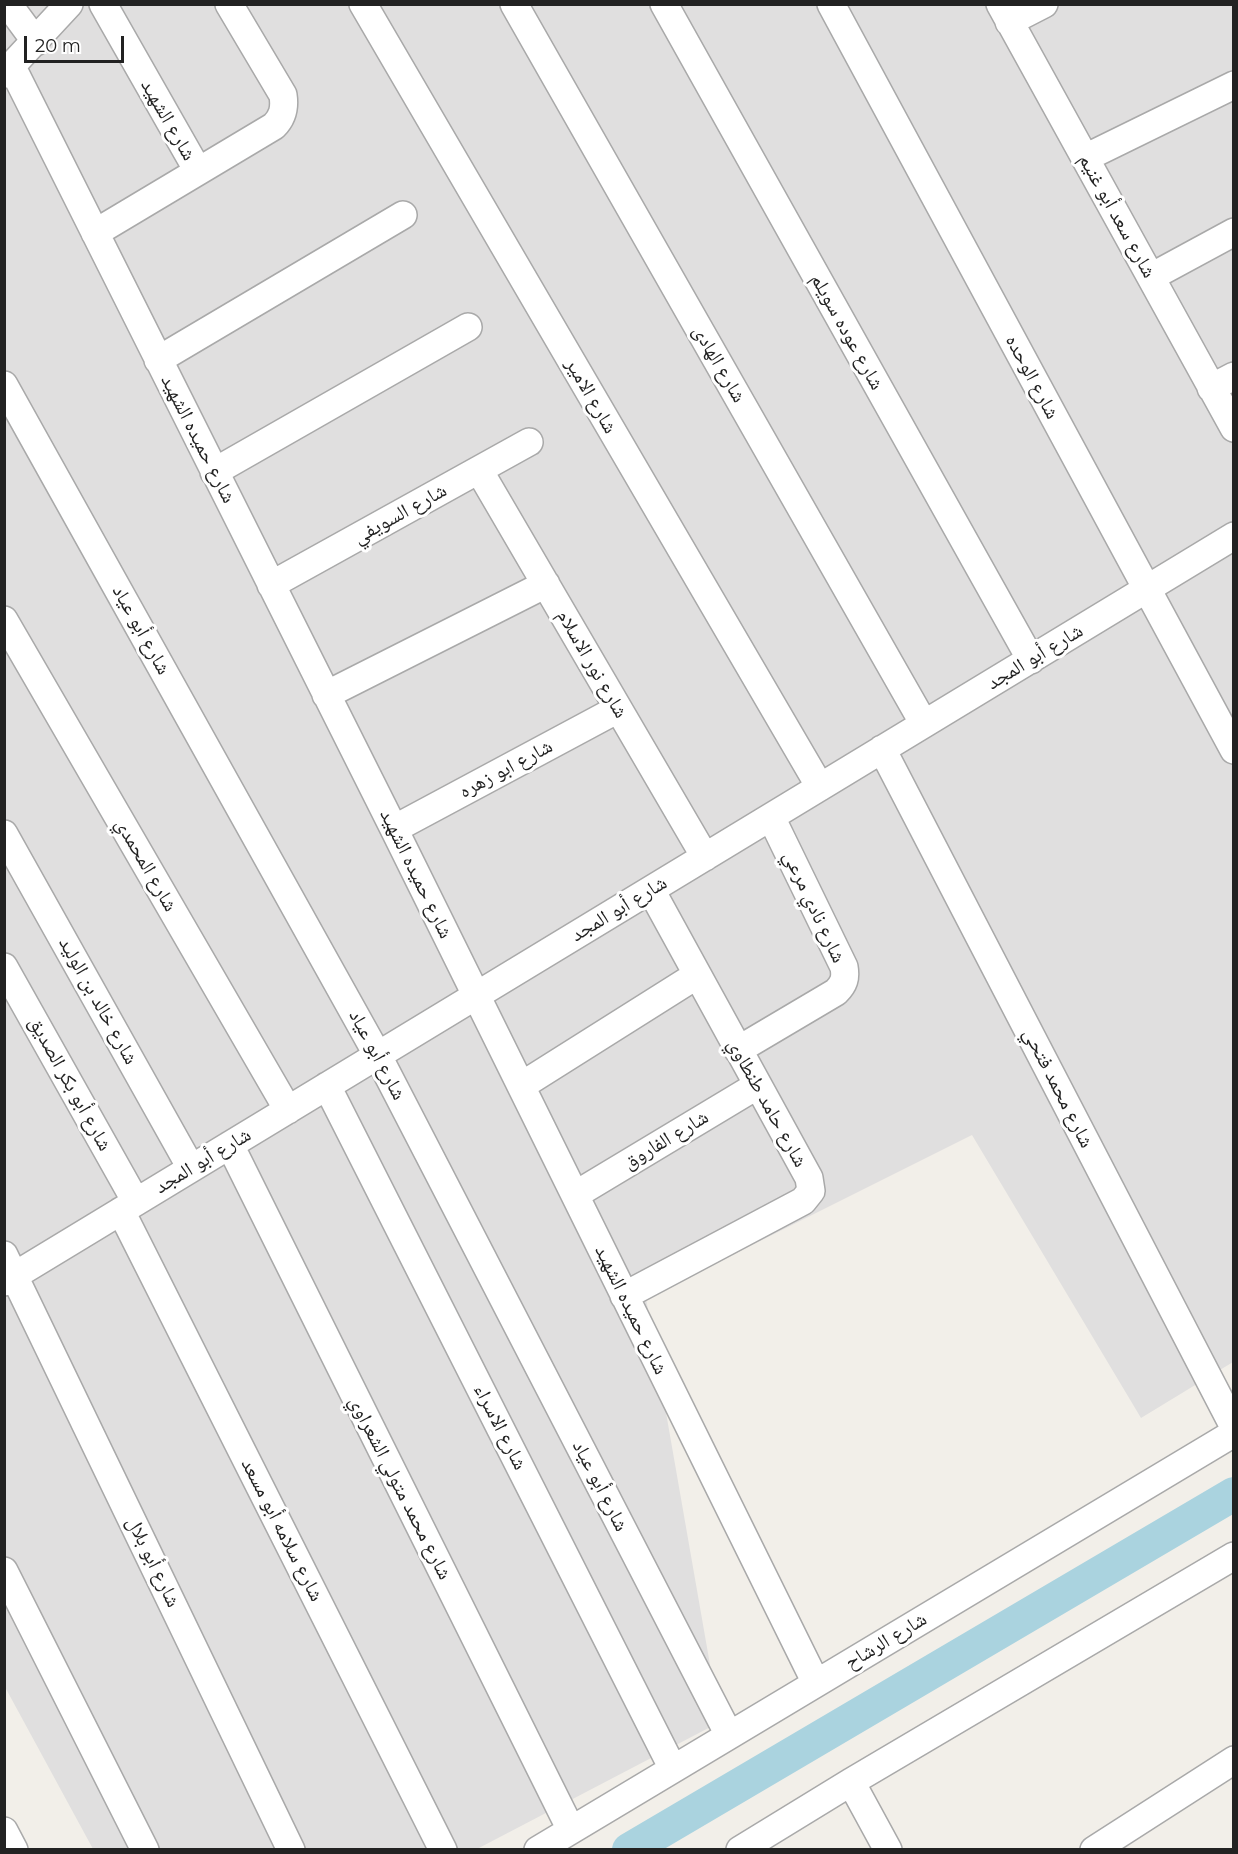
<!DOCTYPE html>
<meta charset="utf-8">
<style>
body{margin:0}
#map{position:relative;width:1238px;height:1854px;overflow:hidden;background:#f2efe9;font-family:Montserrat,sans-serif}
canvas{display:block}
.frame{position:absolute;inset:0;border:6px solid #222;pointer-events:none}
.scale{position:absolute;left:24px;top:36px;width:100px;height:27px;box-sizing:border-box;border:3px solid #222;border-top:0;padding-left:8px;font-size:18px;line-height:21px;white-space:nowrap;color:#222;-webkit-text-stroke:4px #fff;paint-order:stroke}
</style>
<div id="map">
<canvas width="1238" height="1854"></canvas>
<div class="frame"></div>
<div class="scale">20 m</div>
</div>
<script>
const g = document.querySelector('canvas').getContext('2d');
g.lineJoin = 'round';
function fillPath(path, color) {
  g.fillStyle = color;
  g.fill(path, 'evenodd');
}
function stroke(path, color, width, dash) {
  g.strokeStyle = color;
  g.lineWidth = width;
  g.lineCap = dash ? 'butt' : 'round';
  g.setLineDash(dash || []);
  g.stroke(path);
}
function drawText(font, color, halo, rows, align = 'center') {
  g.font = font + ' Montserrat,"Noto Naskh Arabic",sans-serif';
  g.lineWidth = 6;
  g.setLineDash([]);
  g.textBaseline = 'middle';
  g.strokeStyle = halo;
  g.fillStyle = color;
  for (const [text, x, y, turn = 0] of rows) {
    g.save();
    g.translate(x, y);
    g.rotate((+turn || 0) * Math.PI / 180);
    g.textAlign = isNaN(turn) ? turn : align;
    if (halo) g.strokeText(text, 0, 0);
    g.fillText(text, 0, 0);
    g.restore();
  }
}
fillPath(new Path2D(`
 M4,5H1233V1362L1141,1418L972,1135L646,1298L720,1722L477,1849H93L5,1687Z`), '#e0dfdf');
stroke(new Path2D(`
 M629,1850L1234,1494`), '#aad3df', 34);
const minor = new Path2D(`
 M8,4L36,42
 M103,4L198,171
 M363,4L820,787
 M514,4L924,724
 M664,4L1031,660
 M831,4L1234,750
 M1000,4L1234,428
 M1009,22L1044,4
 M12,67L394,829L816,1683
 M4,74L69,4
 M1085,158L1234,85
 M95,233L274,126C283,117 285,108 283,95L229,4
 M1151,277L1234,232
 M158,360L403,215
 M4,385L378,1056L729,1735
 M1211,388L1234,376
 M479,470L705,857
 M214,472L468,327
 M271,585L529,442
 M4,620L288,1110
 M326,695L546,584
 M882,749L1234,1427
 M394,829L618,709
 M4,834L191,1168
 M4,967L136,1202
 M738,1050L836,992C844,984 846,978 844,967L771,817
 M327,1086L673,1769
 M521,1086L697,975
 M230,1145L571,1830
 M575,1195L758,1085
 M121,1211L443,1850
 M4,1255L291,1850
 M4,1282L1234,536
 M624,1296L803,1201L811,1191L809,1178L651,890
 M4,1571L145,1850
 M851,1782L888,1850
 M4,1831L14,1850
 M538,1850L1234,1433
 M740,1850L851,1782L1234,1556
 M1094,1850L1234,1760`);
stroke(minor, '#a9a9a9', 30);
stroke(minor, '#fff', 27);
drawText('20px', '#222', '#fff', [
 ["شارع الشهيد",168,120,60],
 ["شارع سعد أبو غنيم",1117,216,61],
 ["شارع عوده سويلم",847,332,61],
 ["شارع الهادى",719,364,60],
 ["شارع الوحده",1032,377,62],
 ["شارع الامير",591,396,60],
 ["شارع حميده الشهيد",198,439,63],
 ["شارع السويفي",400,514,-29],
 ["شارع أبو عياد",141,630,61],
 ["شارع أبو المجد",1035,657,-31],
 ["شارع نور الاسلام",592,664,60],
 ["شارع ابو زهره",506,769,-28],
 ["شارع المحمدي",146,865,60],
 ["شارع حميده الشهيد",416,874,64],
 ["شارع نادي مرعي",814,907,65],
 ["شارع أبو المجد",619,909,-31],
 ["شارع خالد بن الوليد",98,1001,61],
 ["شارع أبو عياد",377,1055,62],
 ["شارع أبو بكر الصديق",70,1084,61],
 ["شارع محمد فتحي",1058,1088,63],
 ["شارع حامد طنطاوي",767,1103,61],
 ["شارع الفاروق",666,1140,-31],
 ["شارع أبو المجد",203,1161,-31],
 ["شارع حميده الشهيد",631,1310,64],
 ["شارع الاسراء",500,1427,63],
 ["شارع أبو عياد",600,1486,63],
 ["شارع محمد متولي الشعراوي",400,1488,63],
 ["شارع سلامه أبو مسعد",282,1530,63],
 ["شارع أبو بلال",153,1562,64],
 ["شارع الرشاح",886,1641,-31]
]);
</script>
